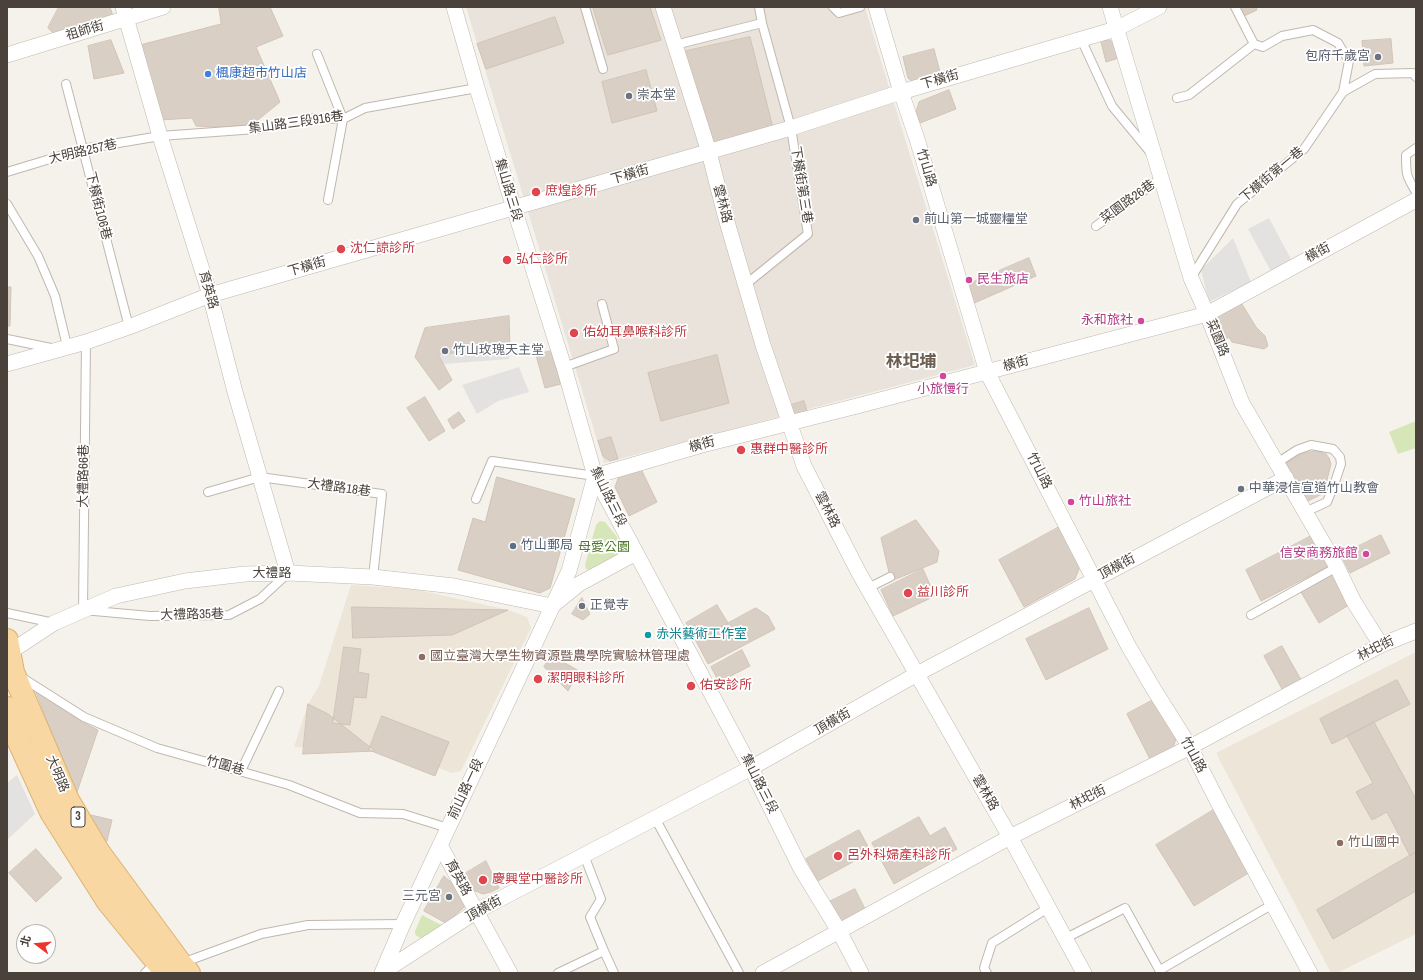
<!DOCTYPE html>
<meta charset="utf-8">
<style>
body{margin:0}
#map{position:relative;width:1423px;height:980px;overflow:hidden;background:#f5f2ec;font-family:"Archivo Narrow","Noto Sans TC",sans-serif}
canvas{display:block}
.frame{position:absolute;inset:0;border:8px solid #4a423a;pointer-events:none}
.north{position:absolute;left:16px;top:924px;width:40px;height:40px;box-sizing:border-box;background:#fff;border:1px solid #b7b3b0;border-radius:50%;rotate:286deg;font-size:11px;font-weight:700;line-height:16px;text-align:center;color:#4a423a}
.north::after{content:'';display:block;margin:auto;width:14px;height:18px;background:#ee352b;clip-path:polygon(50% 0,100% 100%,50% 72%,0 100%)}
</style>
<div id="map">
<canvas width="1423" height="980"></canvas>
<div class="frame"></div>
<div class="north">北</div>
</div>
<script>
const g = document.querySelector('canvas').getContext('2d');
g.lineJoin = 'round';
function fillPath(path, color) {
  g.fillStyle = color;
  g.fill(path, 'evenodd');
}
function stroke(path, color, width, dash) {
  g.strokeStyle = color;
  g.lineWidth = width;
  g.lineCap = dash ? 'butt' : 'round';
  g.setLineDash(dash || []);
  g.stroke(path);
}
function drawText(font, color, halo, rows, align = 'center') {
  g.font = font + ' "Archivo Narrow","Noto Sans TC",sans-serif';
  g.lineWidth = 3.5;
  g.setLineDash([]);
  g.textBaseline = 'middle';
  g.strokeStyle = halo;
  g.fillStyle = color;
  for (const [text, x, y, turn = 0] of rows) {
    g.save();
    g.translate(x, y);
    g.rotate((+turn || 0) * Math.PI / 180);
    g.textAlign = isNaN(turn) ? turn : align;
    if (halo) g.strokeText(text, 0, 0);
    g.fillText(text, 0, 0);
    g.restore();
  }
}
fillPath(new Path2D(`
 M466,7H865L881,61L975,365L604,463Z`), '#e9e3db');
fillPath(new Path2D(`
 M351,585L414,589L508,610L527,617L531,628L461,771L451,773L432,765L375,751L294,747L308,704L319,686Z
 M1416,652V934L1337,973H1331L1216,753Z`), '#ede5d7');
fillPath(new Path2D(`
 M1416,421V448L1398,454L1389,432Z
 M600,521L605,522L617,537L619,551L614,559L590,570L586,569L585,565L596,525Z
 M422,915L443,926L423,938L418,937L415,934V931Z`), '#d6e6b8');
fillPath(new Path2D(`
 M1269,218L1293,263L1273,275L1248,229Z
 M1233,238L1251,282L1209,302L1201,270Z
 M510,349L509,359L444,364L438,354Z
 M519,367L529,392L498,401L477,414L462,385Z
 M17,775L35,814L7,840V783Z`), '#e4e2e0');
const building = new Path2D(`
 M59,7H110L113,16L57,37L48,28Z
 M219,7H270L283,36L256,47L280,102L253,124L232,128L196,126L192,118L160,120L140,45L221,24Z
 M593,7H650L661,40L608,55Z
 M1237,7H1256L1257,10L1242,17Z
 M555,17L564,43L486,69L477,44Z
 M750,37L773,128L712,147L682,52Z
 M1391,39L1393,63L1364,66L1362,41Z
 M111,40L124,73L94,79L88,46Z
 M1109,40L1119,45L1122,57L1106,62L1101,42Z
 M934,49L941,76L914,83L908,78L903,57Z
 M646,70L657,111L612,123L602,82Z
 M949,90L956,109L920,123L916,112L919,102Z
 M1029,258L1036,276L972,304L964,286Z
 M7,287H11L10,326H7Z
 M1240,301L1256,327L1265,336L1268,346L1264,349L1232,342L1229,337L1221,343L1215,316Z
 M509,316L510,349L438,354L452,380L439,390L415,357L425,328Z
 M551,351L561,384L545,388L536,355Z
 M717,355L729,403L661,421L648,373Z
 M425,397L445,431L429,441L407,408Z
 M804,401L809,418L793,423L788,406Z
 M459,412L465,421L453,429L448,420Z
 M611,437L618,459L610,461L603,456L598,441Z
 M1317,451L1326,454L1329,458L1331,464L1327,480L1326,492L1306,502L1286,463L1303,453Z
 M642,471L657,502L629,516L615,487L619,476Z
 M497,477L575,499L550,588L540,593L458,570L473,518L485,522Z
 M916,520L939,551L937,562L891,581L881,538Z
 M1061,526L1081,564L1075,579L1024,607L999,560Z
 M1315,534L1331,565L1261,601L1246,570Z
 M1381,535L1390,553L1350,573L1341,555Z
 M923,569L935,596L893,616L881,590Z
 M1336,571L1354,602L1319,623L1301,592Z
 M582,598L590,614L583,620L572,614Z
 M717,605L728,623L696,641L686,623Z
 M352,607L508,610L452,635L353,638Z
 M756,608L768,616L775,629L708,664L696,641Z
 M1089,608L1108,649L1046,680L1026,639Z
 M1282,646L1305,687L1287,698L1264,656Z
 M344,647L361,649L358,672L369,674L366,698L354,697L350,725L333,723Z
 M742,650L750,666L719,682L711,667Z
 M551,655L579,671L568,691L544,667Z
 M1397,680L1410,704L1332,744L1320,719Z
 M35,689L82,722L98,730L76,795Z
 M1155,699L1176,739L1171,753L1152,763L1127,714Z
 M308,704L328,714L375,751L303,754Z
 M382,716L449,742L435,776L369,750Z
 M1374,722L1416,799V852L1410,856L1387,812L1372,820L1356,792L1373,783L1347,736Z
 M1220,806L1255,869L1194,906L1156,845Z
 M91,815L112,820L107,841Z
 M919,817L930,836L945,827L957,849L894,884L872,843Z
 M859,830L871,852L818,881L806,859Z
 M36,849L62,878L36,902L9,873Z
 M1416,852V891L1333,939L1317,910Z
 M486,861L499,888L491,892L483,894L475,891L466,873Z
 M444,876L462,892L469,903L446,923L424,911Z
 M855,889L868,915L841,929L827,903Z`);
fillPath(building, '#d9cfc5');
stroke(building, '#d1c4b6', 1);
const service = new Path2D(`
 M585,7L603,69
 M833,7L839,13L860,7
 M1081,39L1112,106L1150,152
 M675,45L762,23
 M317,54L343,119L328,200
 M66,84L129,327
 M1343,92L1375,74L1413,73L1416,77
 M1177,98L1189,95L1254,44
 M1416,148L1406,155C1406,174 1406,176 1416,192
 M7,172L83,149L160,136L256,129L315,118L343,119L365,108L477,88
 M7,204L38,256L55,296L67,346
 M1096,226L1161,178
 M1191,278L1237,204L1304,149L1343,92L1349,61L1338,43L1313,30L1282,36L1263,47L1254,44L1235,7
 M745,285L808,234L791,128L762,23L759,7
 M7,339L51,348
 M86,342L83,610L150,616L229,615L260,599L287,574
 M564,367L614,349L602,304
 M1277,463L1297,450L1311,445L1333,449L1340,457L1341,464L1334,485L1327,502L1305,512
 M208,492L260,477L382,494L373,577
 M476,499L492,461L595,476
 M868,588L890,577
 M7,613L54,623
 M1251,615L1337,567
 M21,677L84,717L157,748L289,785L360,813L403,814L448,828
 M241,771L279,691
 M655,818L739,973
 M584,855L601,899L590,917L604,951L614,973
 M1064,939L1125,908L1161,973
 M182,963L261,934L308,925L403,924
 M1160,970L1273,904
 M145,973L156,962
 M558,973L604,951
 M987,973L984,968L992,943L1048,908`);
const minor = new Path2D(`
 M123,7L160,136L210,295L235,392L288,573
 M454,7L477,88L514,208L564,367L595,476L751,768L800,867L839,931L861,973
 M663,7L709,152L725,215L763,345L804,466L859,573L1010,837L1084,973
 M876,7L901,92L917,139L987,372L1129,647L1153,688L1190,747L1220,806L1310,973
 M1110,7L1191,278L1207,314L1242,403L1337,567L1354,602L1381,645
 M7,55L163,7
 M7,364L86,342L129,327L210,295L791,128L901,92L1116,29L1159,7
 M7,654L54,623L116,596L185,581L245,574L288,573L373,577L454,586L552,606L579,584L636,553
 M440,845L510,973
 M383,972L477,911L751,768L917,674L1286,478
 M382,973L403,924L569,571L595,476L702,445L857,406L1207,314L1416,200
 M763,973L1010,837L1190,747L1381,645L1416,631`);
const primary = new Path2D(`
 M7,640L13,672L68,800L98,851L181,964L189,973
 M7,708L19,742L51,812L108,902L166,973`);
stroke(service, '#c0b8af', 10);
stroke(minor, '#c0b8af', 16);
stroke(primary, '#deb372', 24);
stroke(service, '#fff', 8);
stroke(minor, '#fff', 15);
stroke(primary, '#f9d7a2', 22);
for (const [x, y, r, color] of [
 [1378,57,4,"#6b7280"],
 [208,74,4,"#3f7fe0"],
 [629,96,4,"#6b7280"],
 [536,192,5,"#e0444e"],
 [916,220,4,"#6b7280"],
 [341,249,5,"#e0444e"],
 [507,260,5,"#e0444e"],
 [969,280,4,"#d1479c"],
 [1141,321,4,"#d1479c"],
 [574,333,5,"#e0444e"],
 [445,351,4,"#6b7280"],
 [943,376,4,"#d1479c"],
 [741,450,5,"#e0444e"],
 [1241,489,4,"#6b7280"],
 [1071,502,4,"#d1479c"],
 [513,546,4,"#5c6f8a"],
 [1366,554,4,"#d1479c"],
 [908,593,5,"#e0444e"],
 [582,606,4,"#6b7280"],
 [648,635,4,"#0f9aa8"],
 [422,657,4,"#8d6e63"],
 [538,679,5,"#e0444e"],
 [691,686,5,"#e0444e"],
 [1340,843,4,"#8d6e63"],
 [838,856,5,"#e0444e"],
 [483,880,5,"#e0444e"],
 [449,897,4,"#6b7280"]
]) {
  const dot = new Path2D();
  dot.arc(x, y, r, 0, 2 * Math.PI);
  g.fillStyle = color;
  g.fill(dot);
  stroke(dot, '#fff', 1.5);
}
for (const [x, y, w] of [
 [78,817,14]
]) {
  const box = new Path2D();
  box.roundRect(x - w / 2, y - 10, w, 20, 3);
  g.fillStyle = '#fff';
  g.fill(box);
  stroke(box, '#4a423a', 1);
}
drawText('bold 12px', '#4a423a', null, [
 ["3",78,817]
]);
drawText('13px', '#4a423a', '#fff', [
 ["祖師街",85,31,-17],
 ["下橫街",940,80,-16],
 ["集山路三段916巷",296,123,-8],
 ["大明路257巷",83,152,-13],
 ["竹山路",926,168,73],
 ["下橫街",630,175,-16],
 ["下橫街第一巷",1272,175,-40],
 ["下橫街第三巷",801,185,81],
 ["集山路三段",508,190,73],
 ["菜園路26巷",1128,202,-36],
 ["雲林路",722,204,75],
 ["下橫街106巷",98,206,76],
 ["橫街",1318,253,-29],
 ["下橫街",307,267,-16],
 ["育英路",208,290,74],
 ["菜園路",1217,338,68],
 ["橫街",1016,364,-15],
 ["橫街",702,445,-15],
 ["竹山路",1039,471,63],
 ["大禮路66巷",84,476,-89],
 ["大禮路18巷",339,488,8],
 ["集山路三段",608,497,64],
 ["雲林路",827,510,63],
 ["頂橫街",1117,567,-28],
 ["大禮路",272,574],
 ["大禮路35巷",192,615,-1],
 ["林圯街",1376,649,-26],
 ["頂橫街",833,722,-30],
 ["竹山路",1193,755,61],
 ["竹圍巷",225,766,16],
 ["大明路",57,774,67],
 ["集山路三段",759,784,63],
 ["前山路一段",466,789,-65],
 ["雲林路",985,793,60],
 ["林圯街",1088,798,-27],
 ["育英路",458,878,61],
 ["頂橫街",484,909,-29]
]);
drawText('13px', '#5b616d', '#fff', [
 ["包府千歲宮",1370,57,"right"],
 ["崇本堂",637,96],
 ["前山第一城靈糧堂",924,220],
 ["竹山玫瑰天主堂",453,351],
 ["中華浸信宣道竹山教會",1249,489],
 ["正覺寺",590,606],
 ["三元宮",441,897,"right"]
], 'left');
drawText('13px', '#366cbe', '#fff', [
 ["楓康超市竹山店",216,74]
], 'left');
drawText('13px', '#be3a42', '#fff', [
 ["庶煌診所",545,192],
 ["沈仁諒診所",350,249],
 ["弘仁診所",516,260],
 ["佑幼耳鼻喉科診所",583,333],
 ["惠群中醫診所",750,450],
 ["益川診所",917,593],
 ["潔明眼科診所",547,679],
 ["佑安診所",700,686],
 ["呂外科婦產科診所",847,856],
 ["慶興堂中醫診所",492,880]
], 'left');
drawText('13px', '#b23c85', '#fff', [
 ["民生旅店",977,280],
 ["永和旅社",1133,321,"right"],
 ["小旅慢行",943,390,"center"],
 ["竹山旅社",1079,502],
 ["信安商務旅館",1358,554,"right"]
], 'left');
drawText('13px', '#4e5e75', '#fff', [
 ["竹山郵局",521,546]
], 'left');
drawText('13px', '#53792f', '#fff', [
 ["母愛公園",604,548]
]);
drawText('13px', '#0d838f', '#fff', [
 ["赤米藝術工作室",656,635]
], 'left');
drawText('13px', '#785e54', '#fff', [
 ["國立臺灣大學生物資源暨農學院實驗林管理處",430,657],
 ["竹山國中",1348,843]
], 'left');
drawText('bold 17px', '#6c5f52', '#fff', [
 ["林圯埔",911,362]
]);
</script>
